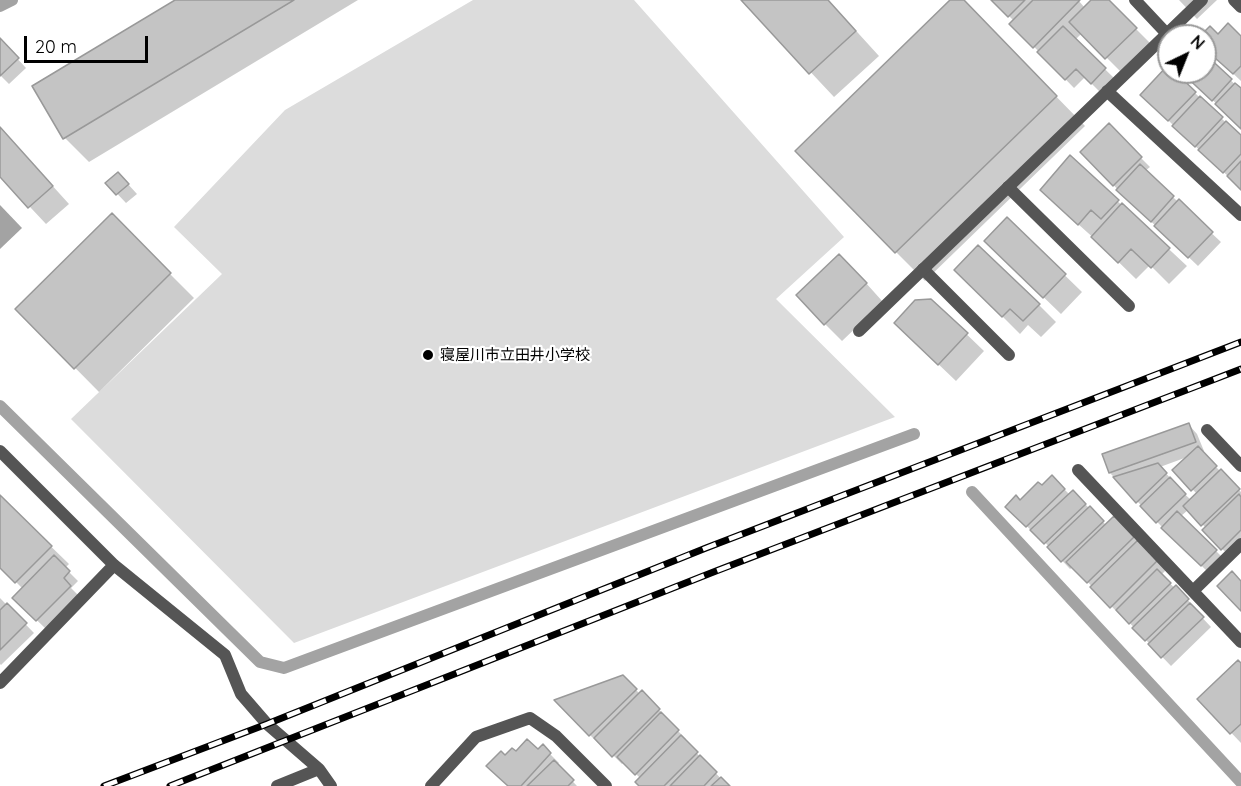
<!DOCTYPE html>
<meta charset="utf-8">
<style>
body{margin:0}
#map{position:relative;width:1241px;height:786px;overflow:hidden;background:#fff;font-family:Quicksand,sans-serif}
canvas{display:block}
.north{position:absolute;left:1157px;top:24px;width:60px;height:60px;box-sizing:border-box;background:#fff;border:2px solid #999;border-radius:50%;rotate:43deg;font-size:16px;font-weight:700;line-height:24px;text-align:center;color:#000}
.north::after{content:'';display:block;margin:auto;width:21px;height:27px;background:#000;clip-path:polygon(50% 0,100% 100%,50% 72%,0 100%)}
.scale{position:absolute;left:24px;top:36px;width:124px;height:27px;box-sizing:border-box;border:3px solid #000;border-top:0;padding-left:8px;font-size:18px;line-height:21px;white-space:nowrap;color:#000;-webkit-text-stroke:4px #fff;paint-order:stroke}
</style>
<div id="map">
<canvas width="1241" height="786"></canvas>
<div class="north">N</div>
<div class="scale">20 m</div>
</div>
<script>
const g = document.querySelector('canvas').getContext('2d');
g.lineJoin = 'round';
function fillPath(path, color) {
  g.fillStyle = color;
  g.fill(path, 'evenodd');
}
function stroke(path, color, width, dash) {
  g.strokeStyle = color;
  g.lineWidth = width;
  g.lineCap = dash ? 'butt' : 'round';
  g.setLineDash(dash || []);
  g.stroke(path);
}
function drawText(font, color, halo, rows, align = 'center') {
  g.font = font + ' Quicksand,"Noto Sans JP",sans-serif';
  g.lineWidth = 4.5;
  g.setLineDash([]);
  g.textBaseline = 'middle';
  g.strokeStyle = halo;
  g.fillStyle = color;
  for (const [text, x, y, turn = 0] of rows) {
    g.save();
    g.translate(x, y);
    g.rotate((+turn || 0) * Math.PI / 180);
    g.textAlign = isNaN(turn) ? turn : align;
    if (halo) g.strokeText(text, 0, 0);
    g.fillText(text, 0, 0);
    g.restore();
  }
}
fillPath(new Path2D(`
 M473,0H634L844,237L776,299L895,417L294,643L71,419L222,274L174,227L285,110Z`), '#dcdcdc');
fillPath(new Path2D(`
 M0,205L22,228L0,249Z`), '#a3a3a3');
fillPath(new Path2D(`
 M178,0H358L89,162L65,138Z
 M743,0H828L879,56L834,97Z
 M952,0H962L1085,126L925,281L896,252Z
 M993,0H1078L1085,8L1093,0H1107L1153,46L1124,75L1082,33L1075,40L1114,78L1100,92L1085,77L1074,88L1012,24L1014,21Z
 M1179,0H1217L1197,19Z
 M1210,28L1218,36L1241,38V81L1205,47V36H1202Z
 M0,40L26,68L9,84L0,75Z
 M1205,56L1241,90V127L1183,72H1205Z
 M1168,67L1169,72H1173L1241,137V188L1183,135L1151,103Z
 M1109,126L1150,167L1145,171L1221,242L1198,266L1122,194L1082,152Z
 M0,128L69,204L46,224L0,175Z
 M1070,157L1187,266L1169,284L1150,265L1136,279L1097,241L1059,207Z
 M107,183H127L137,194L126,203Z
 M112,216L194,298L99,392L17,309Z
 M1007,219L1082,292L1061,314L1003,258Z
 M956,270L1039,305L1056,322L1041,337L1028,325L1020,334Z
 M857,273L883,302L842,341L825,324Z
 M931,300L984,351L956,381L913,340Z
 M1189,425L1197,434L1204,451L1201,452L1241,492V547L1230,557L1204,530L1206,528L1188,510L1181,516L1224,559L1210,574L1163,528L1110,473ZM1190,456L1174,470L1197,494L1191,500L1174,484L1175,483L1160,467Z
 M1052,477L1070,495L1073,492L1107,526L1114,518L1166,570L1161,575L1196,608L1195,610L1211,627L1171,666L1121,614L1120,615L1073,567L1070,569L1037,534L1036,535L1007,507L1020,502L1042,487Z
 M0,497L69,564L65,568L78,581L71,588L79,596L46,629L14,598L23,589L0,566Z
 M0,598L34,633L1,665L0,664Z
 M1241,665V743L1199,699Z
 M622,676L640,694L642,693L668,719L667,720L686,739L685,741L728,786H641L640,778L624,762L622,764L609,751L608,753L556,701Z
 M543,747L559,763L557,765L577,786H509L505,757L516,754L538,752Z`), '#0003');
stroke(new Path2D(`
 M0,6L12,0
 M0,406L260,662L284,668L914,434
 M972,492L1241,782`), '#a3a3a3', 12);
const building = new Path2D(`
 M175,0H294L63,139L32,86Z
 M741,0H828L856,31L809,74Z
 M950,0H964L1057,96L895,253L795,151Z
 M991,0H1025L1008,17Z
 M1033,0H1080L1033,48L1009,24Z
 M1091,0H1109L1137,28L1105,59L1069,22Z
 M1228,23L1241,36V66L1233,74L1205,49V36H1200L1210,26L1218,34Z
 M1063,26L1106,68L1091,84L1076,69L1065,80L1037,52Z
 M0,38L19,58L0,76Z
 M1205,54L1232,79L1212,101L1181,72H1205Z
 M1168,65L1169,72H1175L1196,92L1168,121L1140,95Z
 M1235,83L1241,88V129L1215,104Z
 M1200,96L1223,117L1195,147L1172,126Z
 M1226,121L1241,135V154L1223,173L1198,150Z
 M1109,123L1142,157L1113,186L1080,152Z
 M0,127L53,186L28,208L0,177Z
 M1070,155L1119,200L1101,219L1091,210L1078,225L1040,190Z
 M1241,161V190L1227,176Z
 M1140,164L1174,196L1151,222L1116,190Z
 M118,172L129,184L116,195L105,183Z
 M1179,199L1213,232L1188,258L1154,226Z
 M1122,203L1170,248L1151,268L1131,249L1118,263L1091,237Z
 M112,213L171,273L74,369L15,309Z
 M1007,217L1066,274L1043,298L984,241Z
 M978,245L1040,304L1023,321L1010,309L1002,317L954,270Z
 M839,254L867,283L824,325L796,295Z
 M931,299L968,333L938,365L894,323L915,300Z
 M1189,423L1196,442L1109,473L1102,454Z
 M1198,446L1217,466L1191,491L1172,470Z
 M1158,463L1167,473L1136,503L1113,477Z
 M1221,469L1240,489L1201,526L1183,506Z
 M1052,475L1065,489L1026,527L1005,507L1016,495L1020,500L1038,482L1042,485Z
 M1170,477L1186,494L1156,523L1140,506Z
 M1073,490L1086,504L1044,544L1030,530Z
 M1239,494L1241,497V530L1221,550L1202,530Z
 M0,495L52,546L15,583L0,568Z
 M1090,506L1104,521L1061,562L1047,547Z
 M1177,511L1217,550L1201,566L1161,528Z
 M1114,516L1134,537L1087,583L1066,562Z
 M1138,540L1158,560L1110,608L1090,587Z
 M54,555L70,571L64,578L71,586L36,621L12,598Z
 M1157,569L1171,583L1129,624L1116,610Z
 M1232,571L1241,581V611L1217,586Z
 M1176,585L1189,599L1145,641L1132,628Z
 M7,603L27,623L0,650V610Z
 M1190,603L1204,617L1161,658L1148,644Z
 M1238,660L1241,663V724L1230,734L1197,699Z
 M623,675L637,689L589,736L554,700Z
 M642,690L660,709L612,757L594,738Z
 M661,712L679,730L635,775L617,757Z
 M681,735L698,752L664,786H639L635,782Z
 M527,739L538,749L543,744L551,753L521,786H508L486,766L501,751L505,755L512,748L516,751Z
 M700,755L717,772L704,786H670Z
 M554,760L574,780L568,786H527Z
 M721,777L730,786H711Z`);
fillPath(building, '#c4c4c4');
stroke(building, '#999', 1.5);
stroke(new Path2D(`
 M1135,0L1167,34
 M1008,187L1129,306
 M923,269L1009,355
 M1207,430L1241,466
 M1078,470L1241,642
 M1193,591L1241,544`), '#555', 12);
stroke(new Path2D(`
 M1234,0L1241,7
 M1107,91L1241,215
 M859,331L1202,0
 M0,451L114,565L225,655L241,694L267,724L319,769
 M0,683L114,565
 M277,786L319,769L331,786
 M431,786L476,737L530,718L556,736L606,786`), '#555', 12);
const rail = new Path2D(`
 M104,786L267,724L706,548L1241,342
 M170,786L716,571L1241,369`);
stroke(rail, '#000', 7);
stroke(rail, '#fff', 4.5, [14]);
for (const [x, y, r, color] of [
 [428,355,6,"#000"]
]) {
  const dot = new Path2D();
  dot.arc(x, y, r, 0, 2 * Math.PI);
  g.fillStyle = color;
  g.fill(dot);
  stroke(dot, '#fff', 2);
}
drawText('15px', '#000', '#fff', [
 ["寝屋川市立田井小学校",440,355]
], 'left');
</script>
